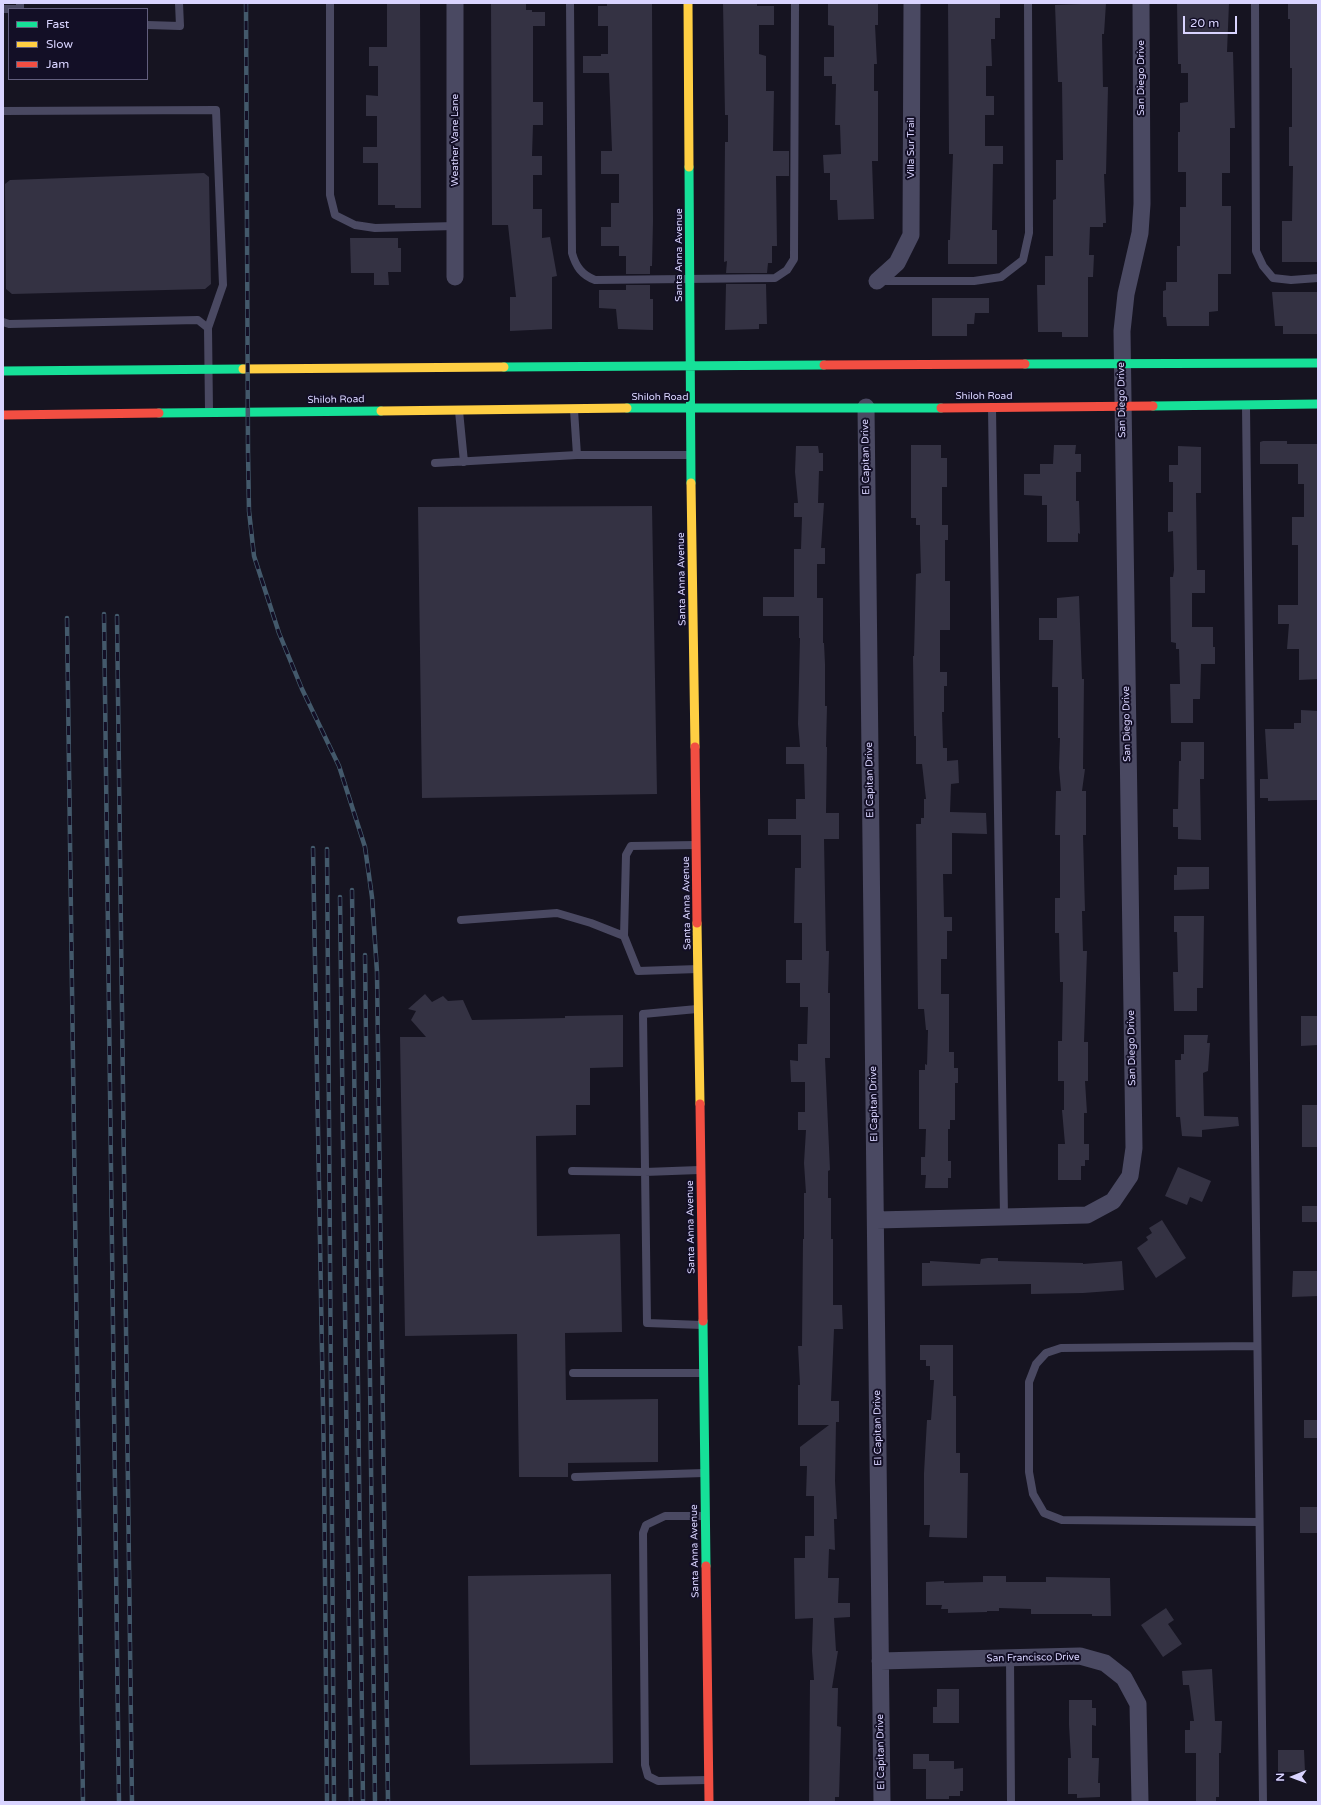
<!DOCTYPE html>
<style>
body{margin:0}
#map{position:relative;width:1321px;height:1805px;overflow:hidden;background:#161421;font-family:"Varela Round",sans-serif}
canvas{display:block}
.frame{position:absolute;inset:0;border:4px solid #d9d4ff;pointer-events:none}
.legend{position:absolute;left:8px;top:8px;width:140px;height:72px;box-sizing:border-box;background:#130f26;border:1px solid #625e7d;margin:0;padding:5px 7px;list-style:none;font-size:12px;color:#d9d4ff}
.legend li{display:flex;align-items:center;gap:8px;height:20px}
.legend b{width:20px;border:1px solid #625e7d}
.north{position:absolute;left:1273px;top:1757px;width:40px;height:40px;-webkit-text-stroke:3px #130f26;paint-order:stroke;rotate:269deg;font-size:11px;font-weight:700;line-height:16px;text-align:center;color:#d9d4ff}
.north::after{content:'';display:block;margin:auto;width:14px;height:18px;background:#d9d4ff;clip-path:polygon(50% 0,100% 100%,50% 72%,0 100%)}
.scale{position:absolute;left:1183px;top:16px;width:54px;height:18px;box-sizing:border-box;border:2px solid #d9d4ff;border-top:0;padding-left:5px;font-size:12px;line-height:14px;white-space:nowrap;color:#d9d4ff;-webkit-text-stroke:3px #130f26;paint-order:stroke}
</style>
<div id="map">
<canvas width="1321" height="1805"></canvas>
<div class="frame"></div>
<ul class="legend">
<li><b style="height:5px;background:#16e098"></b>Fast</li>
<li><b style="height:5px;background:#ffcf43"></b>Slow</li>
<li><b style="height:5px;background:#f24e42"></b>Jam</li>
</ul>
<div class="north">N</div>
<div class="scale">20 m</div>
</div>
<script>
const g = document.querySelector('canvas').getContext('2d');
g.lineJoin = 'round';
function fillPath(path, color) {
  g.fillStyle = color;
  g.fill(path, 'evenodd');
}
function stroke(path, color, width, dash) {
  g.strokeStyle = color;
  g.lineWidth = width;
  g.lineCap = dash ? 'butt' : 'round';
  g.setLineDash(dash || []);
  g.stroke(path);
}
function drawText(font, color, halo, rows, align = 'center') {
  g.font = font + ' "Varela Round",sans-serif';
  g.lineWidth = 4;
  g.setLineDash([]);
  g.textBaseline = 'middle';
  g.strokeStyle = halo;
  g.fillStyle = color;
  for (const [text, x, y, turn = 0] of rows) {
    g.save();
    g.translate(x, y);
    g.rotate((+turn || 0) * Math.PI / 180);
    g.textAlign = isNaN(turn) ? turn : align;
    if (halo) g.strokeText(text, 0, 0);
    g.fillText(text, 0, 0);
    g.restore();
  }
}
fillPath(new Path2D(`
 M387,3H420L421,208H395V205H378V163H363V147H377V116H366V95L378,96V66H369V47H387Z
 M491,3H526V10H532V12H545V26H533V102H543V125H533L532,156H542V175H533V209H542V238L550,237L557,276L552,277V329L510,331V297H516L508,225H492Z
 M607,3H652L653,221L652,266H650V274H626V256H619V246H601V227H611V203H619V174H601V151H612L609,73H583V56H601V54H608V26H598V6H607Z
 M723,3H757V6H774V25H759V54L766,56V91H774L773,151H789V176H776L777,246H772V263H768L767,273H726L727,261L724,262L725,142H728V115H725Z
 M828,3H878V25H875L877,64H874V91H878V161H872L874,219L838,220L837,200H830V173H824L823,155L841,154L840,125H835L836,84H832V76H824V57H834V26L828,25Z
 M948,3H1000V18H995V39H991L992,66H986V96H994V115H985V146H1003V164H993L992,230H997V264H948V240H950L953,154H949Z
 M1082,3H1106L1104,34H1102L1103,87H1108L1106,174H1104L1106,223H1103V227H1090L1089,255H1094L1093,277H1088V337H1062V332H1038L1037,285H1045V256H1053V200L1056,199V160H1063L1062,82H1058L1055,5L1082,4Z
 M1177,3H1229L1227,52H1233L1235,128H1230V173H1222V206H1231V274H1218V311L1209,312V326H1167L1166,317H1163V291L1166,290V282H1177V246H1180V207H1186V172H1178V132H1180V103L1188,102V73H1181V64H1178Z
 M1288,3H1318V262H1282V221H1292L1293,166H1289V127H1292V68H1290V19H1288Z
 M204,173L209,177L211,284L205,289L12,294L6,289L5,184L10,180Z
 M350,238H398V248H401V272H388L389,285H374V273H351Z
 M726,284H766L767,324H759V329L725,330Z
 M626,285H650V299H653V330L618,329L616,309L599,308V290H626Z
 M1272,292H1318L1317,334H1283V326H1275Z
 M932,298H989V313H975L974,324H967V336H932Z
 M1263,441H1287V444H1318V679L1299,680V649H1287L1289,624H1278V605H1298V545H1292V517H1304V484H1298V464H1260V442Z
 M911,445H941V458H947V487H942V525H948V540H945V581H950V630H940V672H947V686H944V712H942L943,748H947V761L958,760L959,783L951,784L950,812L986,813L987,834L952,833V874H943L944,917H952V931H947V959H941V994H949V1052H954V1068H958V1083H955V1120H950V1129H948V1161H951V1178H948V1188H925L926,1175H921V1157H925L926,1129H919V1070H925V1064L927,1065L928,1030H926L924,1009H918L916,824H921V818H924V799H926L922,764H916V736H914L913,656H914L916,574L921,573L920,540V525H916V518H911Z
 M1054,445H1076L1075,454H1081V472H1076V501H1079L1080,534L1078,533V542H1047V505H1042V496L1024,495V474H1040V464H1053Z
 M796,446H818L819,453H823V471H819L818,503H824L821,548H825V564H817V598H823V643H824L825,664V706H827L826,747H827L826,813H839V839H824L826,951H829L828,993H830V1058H825L830,1170L828,1171V1198H831V1239H833V1305H842L843,1329H834L831,1401H839V1422H836L835,1481L837,1519H834L835,1550L829,1549L828,1578H839L838,1603H850V1617L834,1618L836,1651H838L832,1688H838L837,1726L841,1727L839,1797H835V1802H809L810,1680H814L812,1651L813,1618L795,1619L794,1558H805V1536H814V1496H806L807,1466H800V1447L829,1425H798V1385H800L798,1346H802L803,1239H804V1193H806L804,1163L806,1130H798V1112H805V1082H791L790,1060L798,1061V1044H807L808,1007H800V983H786V960H802V923H794L795,868H801V835H768V819H796V799H805L804,764H786V747H800L798,724L800,638H799V616H763V597H794V549H801L802,517H794V503H798L795,472Z
 M1178,446L1201,447V493H1196L1197,570H1205V593H1192V627H1213V647H1215V664H1201L1200,699H1193V723H1171L1170,684H1180L1179,649H1176V643L1171,642L1170,577H1173L1174,570L1173,531L1168,532V512H1173V482H1169V465H1178Z
 M652,506L657,794L422,798L418,507Z
 M1079,596L1082,679H1084L1083,769H1085L1082,791H1086V835H1083L1085,911H1082L1083,951H1087L1084,1042H1088V1081H1085L1087,1113H1084V1144H1089V1160H1085V1166H1081V1180H1058V1144H1065L1062,1110H1064V1081H1058V1041H1062L1063,982H1060L1059,933H1055V898H1060V835H1055L1056,791H1061L1059,768L1060,738H1058V687H1052L1053,640H1039V618H1057V598Z
 M1301,710L1318,711V800L1268,801V798H1260V779H1268L1265,729H1294V723H1301Z
 M1181,742H1204V779H1200L1201,840L1178,839V827H1173V809H1178L1179,761H1181Z
 M1177,867H1209V889L1174,890V875H1177Z
 M1174,916H1204L1203,988H1197V1011H1174L1173,972H1178L1177,932H1174Z
 M425,994L432,1002L443,996L448,1001L463,1000L472,1020L565,1018V1016L623,1015V1067L590,1068V1105H576V1135L536,1136L537,1236L620,1234L622,1332L565,1333L566,1400L658,1399V1462L568,1463V1477H519L517,1334L405,1336L400,1037H426L411,1020L416,1011L408,1009Z
 M1301,1016H1318V1045L1301,1046Z
 M1184,1035H1208L1207,1043H1210L1208,1071L1203,1073L1204,1116L1238,1117L1239,1126L1202,1130V1137L1182,1136L1180,1117H1176L1175,1060H1181V1054H1184Z
 M1302,1105H1318V1147H1302Z
 M1178,1167L1211,1181L1202,1202L1190,1197L1187,1205L1165,1196Z
 M1302,1206H1318V1222H1302Z
 M1162,1220L1186,1258L1156,1278L1137,1248L1148,1240L1146,1237L1152,1233L1149,1228Z
 M988,1258H998V1261L1083,1263V1264L1122,1261L1124,1290L1083,1293L1031,1294V1284L922,1286V1263H930V1261L980,1264L981,1259Z
 M1293,1271H1318V1296L1292,1297Z
 M920,1345H953V1396H956V1453H960V1473H968L967,1538L929,1537L930,1525H924V1473L927,1420H931L934,1380H930V1366H926V1360H920Z
 M1304,1420H1318V1438H1304Z
 M1300,1507H1318V1533H1300Z
 M611,1574L613,1763L470,1765L468,1576Z
 M983,1576H1006V1582H1046V1577L1110,1578L1111,1616H1092V1614H1031V1609L999,1608V1611H987V1612L948,1613V1609H941L942,1605H926V1582L944,1581V1583L983,1582Z
 M1166,1608L1174,1620L1168,1624L1182,1644L1163,1657L1141,1625Z
 M1212,1669L1215,1721H1222L1221,1753H1219V1797H1216V1802H1196V1753H1185V1730H1190V1721H1194L1189,1685H1183L1182,1671Z
 M937,1689H959V1723H933V1707H937Z
 M1069,1700H1092V1708H1096V1726L1092,1725V1758H1099L1098,1783H1100V1797L1077,1798V1794H1068V1758H1071L1069,1725Z
 M1278,1750H1304L1305,1772H1278Z
 M913,1754H929V1761H954V1769L963,1768V1791H960V1796H949V1799H926V1769H913Z`), '#343243');
stroke(new Path2D(`
 M330,3V195L335,215L355,225L375,228L455,226
 M570,3L572,253C576,267 582,275 595,280L775,278L787,270L794,259L795,3
 M1255,3L1256,251L1263,266L1273,278L1291,280L1318,278
 M3,9H20V3
 M147,25L180,26L179,3
 M3,111L216,110L223,285L208,328
 M880,281H974L1001,277L1023,260L1029,233L1028,3
 M3,322L9,324L198,320L208,328L209,411
 M1246,407L1263,1802
 M992,408L1004,1217
 M574,410L577,455
 M459,411L464,462
 M435,463L577,455H690
 M696,845L631,846L626,855L624,936L638,971L698,969
 M461,920L557,913L591,923L624,936
 M697,1009L643,1014L647,1323L702,1325
 M572,1171L645,1172L699,1170
 M1257,1346L1061,1348L1046,1353L1036,1364L1029,1382V1472L1033,1494L1044,1513L1062,1520L1258,1522
 M573,1373H703
 M575,1477L704,1473
 M705,1516H665L646,1525L643,1533L645,1765L648,1776L658,1781L708,1780
 M1010,1658L1011,1802`), '#4a4962', 8);
stroke(new Path2D(`
 M455,3V277
 M877,281L897,263L911,235L912,3
 M866,407L882,1802
 M876,1220L1087,1215L1113,1201L1130,1176L1134,1148L1122,331L1126,294L1140,233L1142,204L1141,3
 M880,1661L1080,1656L1105,1663L1124,1678L1138,1704L1140,1802`), '#4a4962', 17);
stroke(new Path2D(`
 M689,167L691,483
 M1025,364L1318,363
 M504,367L824,365
 M3,371L243,369
 M1153,406L1318,404
 M627,408H941
 M159,413L381,411
 M703,1321L706,1566`), '#16e098', 9);
stroke(new Path2D(`
 M688,3L689,167
 M243,369L504,367
 M381,411L627,408
 M691,483L695,747
 M697,923L700,1104`), '#ffcf43', 9);
stroke(new Path2D(`
 M824,365L1025,364
 M941,408L1153,406
 M3,415L159,413
 M695,747L697,923
 M700,1104L703,1321
 M706,1566L709,1802`), '#f24e42', 9);
const rail = new Path2D(`
 M246,3L248,451L249,511L254,556L279,633L302,689L339,766L365,847L372,897L377,972L388,1802
 M104,614L119,1802
 M117,616L132,1802
 M67,618L83,1802
 M313,848L324,1465L327,1802
 M327,849L334,1802
 M352,890L363,1802
 M340,897L351,1802
 M365,955L375,1802`);
stroke(rail, '#43596b', 4.5);
stroke(rail, '#130f26', 3, [9]);
drawText('10px', '#d9d4ff', '#130f26', [
 ["San Diego Drive",1141,78,-90],
 ["Weather Vane Lane",455,140,-90],
 ["Villa Sur Trail",911,148,-90],
 ["Santa Anna Avenue",679,255,-90],
 ["Shiloh Road",984,396],
 ["Shiloh Road",660,397],
 ["Shiloh Road",336,400,-1],
 ["San Diego Drive",1122,400,-91],
 ["El Capitan Drive",866,457,-91],
 ["Santa Anna Avenue",682,579,-91],
 ["San Diego Drive",1127,724,-91],
 ["El Capitan Drive",870,780,-91],
 ["Santa Anna Avenue",687,903,-91],
 ["San Diego Drive",1132,1048,-91],
 ["El Capitan Drive",874,1104,-91],
 ["Santa Anna Avenue",691,1227,-91],
 ["El Capitan Drive",878,1428,-91],
 ["Santa Anna Avenue",695,1551,-91],
 ["San Francisco Drive",1033,1658,-1],
 ["El Capitan Drive",881,1752,-91]
]);
</script>
